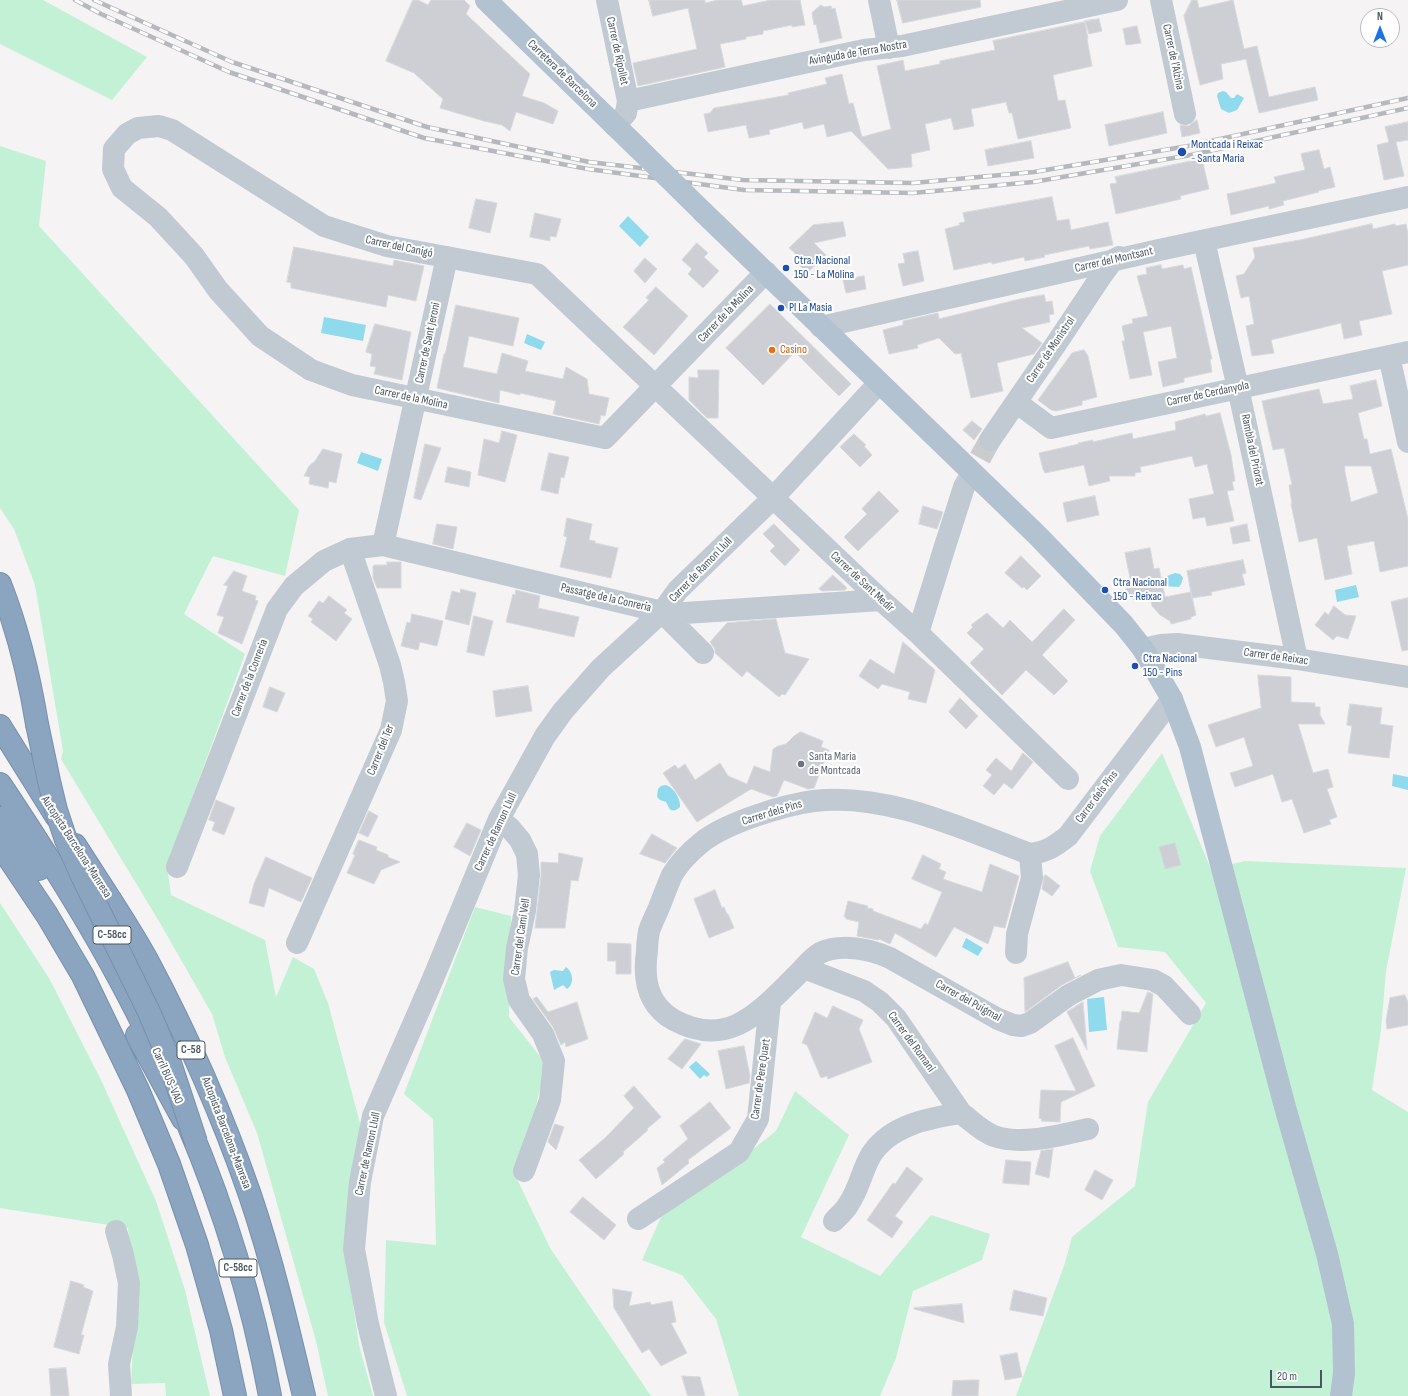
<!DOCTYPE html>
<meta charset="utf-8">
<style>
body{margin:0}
#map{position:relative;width:1408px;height:1396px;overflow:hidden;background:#f5f3f3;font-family:"Sofia Sans Condensed",sans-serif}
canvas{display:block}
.north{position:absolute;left:1360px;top:8px;width:40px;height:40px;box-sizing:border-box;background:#fff;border:1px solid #b7bbc0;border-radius:50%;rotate:0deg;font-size:11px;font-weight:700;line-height:16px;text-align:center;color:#4a5661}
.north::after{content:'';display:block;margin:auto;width:14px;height:18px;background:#1a73e8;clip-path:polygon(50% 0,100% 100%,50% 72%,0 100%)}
.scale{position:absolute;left:1270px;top:1370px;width:52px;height:18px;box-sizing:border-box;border:2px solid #4a5661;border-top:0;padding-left:5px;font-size:12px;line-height:14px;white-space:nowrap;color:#4a5661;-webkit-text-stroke:3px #fff;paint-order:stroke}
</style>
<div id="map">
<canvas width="1408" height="1396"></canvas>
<div class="north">N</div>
<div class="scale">20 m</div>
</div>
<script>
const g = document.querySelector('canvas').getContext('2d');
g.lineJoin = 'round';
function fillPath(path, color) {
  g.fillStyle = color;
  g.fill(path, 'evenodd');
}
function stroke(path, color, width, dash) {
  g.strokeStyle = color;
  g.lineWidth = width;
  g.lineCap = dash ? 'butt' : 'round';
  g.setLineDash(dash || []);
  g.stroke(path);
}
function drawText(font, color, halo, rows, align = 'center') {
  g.font = font + ' "Sofia Sans Condensed",sans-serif';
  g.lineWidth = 4;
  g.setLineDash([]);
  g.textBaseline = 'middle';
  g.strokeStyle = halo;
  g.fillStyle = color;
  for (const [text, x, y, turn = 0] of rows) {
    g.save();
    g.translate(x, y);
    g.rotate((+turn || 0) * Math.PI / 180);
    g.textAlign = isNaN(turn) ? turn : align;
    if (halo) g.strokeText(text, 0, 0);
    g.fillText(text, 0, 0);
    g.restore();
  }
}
fillPath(new Path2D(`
 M0,0H43L147,57L112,100L0,44Z
 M0,146L46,161L39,226L299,510L285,576L213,556L184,614L245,654L167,866L171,895L265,940L276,997L293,957L314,969L328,1003L362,1131L344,1243L359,1345L373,1396H328L316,1341L257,1133L225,1057L212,1014L160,923L61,759L63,751L35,585L14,529L0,508Z
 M1162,753L1211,869L1245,861L1406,868L1386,971L1381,1030L1372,1090L1408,1112V1396H1016L1065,1263L1072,1237L1135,1186L1148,1102L1206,1003L1165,952L1118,947L1090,871L1100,836Z
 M0,903L49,978L101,1080L156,1201L185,1290L210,1396H166L165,1383L131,1384L135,1309L128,1228L0,1208Z
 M475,907L511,916L509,1017L546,1064L518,1181L550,1248L651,1396H407L384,1322L386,1240L436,1245L433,1119L404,1094Z
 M795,1091L849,1135L801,1237L880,1276L931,1215L990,1234L982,1260L913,1291L896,1358L880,1396H739L716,1319L682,1275L642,1260L665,1208L713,1181L776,1131Z`), '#c3f1d5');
fillPath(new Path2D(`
 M1223,91L1226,92L1231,98H1234L1237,94L1244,98L1237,110L1229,113L1221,109L1217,96L1218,93Z
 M628,216L649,237L640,247L619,226Z
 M324,317L366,325L363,341L321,333Z
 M527,334L545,342L541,350L524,343Z
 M361,452L382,459L378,471L357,463Z
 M1175,573L1180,574L1183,578L1181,584L1179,587L1162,586L1159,579Z
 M1356,585L1359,597L1337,602L1335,590Z
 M1393,774L1408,777V790L1392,786Z
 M665,785C673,786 681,799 680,807L676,810C669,812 669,807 666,802L660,800L657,797L658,789L661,786Z
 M966,938L983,948L978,956L962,947Z
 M566,967C573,972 575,984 567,989L563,985L554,990L550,972L554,970L563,971Z
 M1104,997L1107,1030L1089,1032L1087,999Z
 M696,1061L710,1074L707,1077L704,1075L700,1079L689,1067Z`), '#90daee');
const building = new Path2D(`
 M413,0H418L428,5L431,0H464L470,6L466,14L530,74L522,96L544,103L558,111L553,124L516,112L510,131L502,125L484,121L440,108L443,99L414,73L386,61Z
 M649,0H705V3L718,0H741L743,6L771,0H800L805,25L792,27V25L763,31V34L746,37V39L720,44L725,67L638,86L633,63L697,49L688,8L653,16Z
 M897,0H980L981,7L903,23Z
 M1192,0H1197L1199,8L1233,0L1244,49L1257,46L1269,97L1315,87L1318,100L1259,113L1246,59L1221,64L1223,79L1200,85L1184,16Z
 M821,5L824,7L831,6L832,9L835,8L842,38L820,43L816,24L814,25L812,13Z
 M1099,19L1102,31L1089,34L1085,21Z
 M1085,22L1088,39H1087L1092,66L1053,75L1058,101L1065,100L1071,128L1018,139L1012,113H1009L1006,102L971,109L974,126L954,130L951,118L925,124L930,150L911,154L912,167L888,169L851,131L827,137L824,124L804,129L802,122L769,130L770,134L749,138L746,125L708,132L704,114L710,113L714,108L789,95L788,93L827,84L825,78L842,74L849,104L853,103L862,137L891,129L877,66L903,60L905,71L940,64V61L995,50L993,41Z
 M1137,26L1141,43L1126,45L1123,29Z
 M1163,112L1167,133L1109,146L1105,125Z
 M1197,120L1200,133L1182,137L1180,125L1188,126Z
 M1408,122V140L1396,142L1404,176L1384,180L1377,145L1389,142L1385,127Z
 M1031,141L1034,158L988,166L985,150Z
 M1319,150L1324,169L1330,167L1335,187L1318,191L1319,192L1283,201L1284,205L1269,209V206L1231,215L1227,194L1276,183L1274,177L1305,170L1301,154Z
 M1202,159L1209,189L1180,196L1181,199L1116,214L1110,184L1117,183L1115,177Z
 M1052,197L1057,221L1069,219L1071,230L1108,222L1113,245L1090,249L1089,246L1044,255L1045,257L1025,261L1024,257L992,264V262L954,270L945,229L960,225L959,223L965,222L963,213Z
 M476,199L497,203L490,233L469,228Z
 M535,213L561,219L556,237L550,236V241L530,237Z
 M843,222L846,236L814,243L826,255L807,273L796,262L795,253L789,248L813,225Z
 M1372,224L1373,229L1395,224L1396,226L1406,224L1408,234V265L1382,271L1392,314L1359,321L1362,335L1344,339L1341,323L1271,340L1274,353L1252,356L1246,326L1254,324L1249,296L1241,298L1236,276L1244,274L1255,257L1253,248L1300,240Z
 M697,243L708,253L704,257L719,271L703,288L688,274L692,269L682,260Z
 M294,247L393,266L394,260L424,266L416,301L388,295L386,307L291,288V283L287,282Z
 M918,251L924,281L903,286L898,264L905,263L903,254Z
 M645,258L657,269L645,283L634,271Z
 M1161,265L1162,269L1183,265L1184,269L1191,267L1212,359H1210L1212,372L1184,378V382L1163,387L1158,362L1177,358L1171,326L1143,332L1152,375L1130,379L1122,341H1125L1122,326L1133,323L1132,319L1148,316L1137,276L1147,274L1146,268Z
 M864,276L866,289L846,293L843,280Z
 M656,287L688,316L654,355L623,327L649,300L646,298Z
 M1044,295L1046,302L1052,301L1054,314L1049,315L1050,322L1022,328L1042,343L1034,354L997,363L1003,391L971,398L961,353L955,354L939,338L917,345L918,348L889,354L883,330L903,325V321L938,313L939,319L1020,299Z
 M770,304L851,384L839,396L795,352L763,385L726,348Z
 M456,305L519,318L513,346L469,336L463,367L497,374L502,353L528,361L525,371L563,379L566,367L587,379L589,394L609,398L605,416L601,415L599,424L553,414L556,401L520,393V395L500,390L499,403L437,388L444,354H445Z
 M375,324L411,332L402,380L374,374L376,367L370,366L372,354L366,352Z
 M1084,350L1088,356L1097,397L1082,401V405L1056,411L1051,410L1038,400L1072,353Z
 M698,370H719L718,418H707L689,400V377L698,378Z
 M1376,380L1382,406L1358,413L1364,439H1367L1370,454L1391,449L1408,519V566L1380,572L1374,541L1347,546L1352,574L1325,580L1317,538L1299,542L1291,504H1292L1289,485H1292L1284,448L1273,450L1262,401L1319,389L1323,404L1353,399L1350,386ZM1345,466H1371L1378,493L1351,502L1345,472Z
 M1220,413L1231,455L1235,481L1232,482L1234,490L1227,491L1234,521L1207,526L1205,517L1193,519L1189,499L1214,494L1207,464L1195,467L1192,456L1140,467L1141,472L1135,473V476H1109L1110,481L1089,486L1084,465L1045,473L1043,469L1039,453L1079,444L1078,443L1093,440V442L1132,433L1133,439L1176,430L1175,422L1205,414L1206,416Z
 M972,421L982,429L974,440L963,430Z
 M502,431L517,435L505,482L478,475L484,439L499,443Z
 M854,434L866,445L864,446L872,455L860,467L840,447Z
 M425,444L441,448L421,500L414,498Z
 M323,449L342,454L336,483L329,481L328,488L309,484L310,477L304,476L309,466L315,461Z
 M549,453L569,457L564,478L561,477L558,494L541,490Z
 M448,467L471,472L469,487L445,482Z
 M879,491L899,511L858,551L844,537L867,514L862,509Z
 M1095,496L1099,515L1067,522L1063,503Z
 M923,506L943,512L937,529L919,524Z
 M567,518L592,524L589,540L595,541V543L618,548L611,578L560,567L567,537L564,536Z
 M437,524L457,527L453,549L433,544Z
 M774,524L800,550L785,566L770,551L775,546L763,534Z
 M1247,524L1250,541L1233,544L1230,528Z
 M1150,548L1154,569L1159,568L1165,597L1191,592L1196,615L1191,617V619L1171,624L1170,621L1160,615L1152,606L1149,592L1135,600L1126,595V586L1131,583L1125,553Z
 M1021,556L1041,576L1027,590L1024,587L1022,588L1005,573Z
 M1243,560L1246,573L1242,574L1245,585L1211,592L1212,595L1192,598L1187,571Z
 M387,562H401V588H377L373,578V566L375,565H387Z
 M234,571L247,576L242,591L256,596L255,600L258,601L242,644L218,633L224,617L217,615L228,586L224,585Z
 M833,575L847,588L845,590L822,591L819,589Z
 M461,589L476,593L469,625L445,619L452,591L460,593Z
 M516,590L540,596L538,608L579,617L574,637L506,622L513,594L515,595Z
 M329,596L347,610L344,613L352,619L336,641L311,622L313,619L308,616L319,601L323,603Z
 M1408,598V650L1402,651L1391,602Z
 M1334,606L1345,615L1356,616L1348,639L1337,636L1333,640L1315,625L1325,612L1328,615Z
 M1064,609L1075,620L1042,655L1068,681L1054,695L1026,670L1002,695L970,663L984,649L967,633L973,627L971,625L987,613L1003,628L1010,620L1032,642Z
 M412,614L443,621L437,646L420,642L418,650L401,646L407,622L410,623Z
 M474,616L493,621L484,656L467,652Z
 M776,619L785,653L809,659L785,695L782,694L779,697L747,671L742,677L715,653V649L710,642L727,623Z
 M903,642L935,670L926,703L908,699L910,692L882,684L878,689L859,676L870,659L894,674Z
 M1258,675L1291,677V702L1315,703V707H1320V715L1325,724H1298L1313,773L1328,769L1333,787L1327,789L1337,817L1329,820L1331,824L1304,833L1292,799L1282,802L1273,774L1235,787L1230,773L1253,766L1244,737L1216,747L1208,725L1261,708Z
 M528,686L532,711L496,717L493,691Z
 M270,687L285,693L277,712L263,707Z
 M960,698L978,716L966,729L949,712Z
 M1350,704L1382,708L1380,724L1393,726L1389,758L1348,753L1352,726L1347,725Z
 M801,732L823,741L821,747L829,750L814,788L808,789L784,780L777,796L773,797L751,789L697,822L663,773L675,765L678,769L685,764L695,780L720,763L728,776L747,784L754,766L770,772L773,749L778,746L786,744L794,736Z
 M1023,753L1033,762L1012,789L1004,783L994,795L983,786L992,775L986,770L996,758L1011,771Z
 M216,800L235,808L224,835L212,830L215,822L209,820Z
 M369,811L378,816L368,837L359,833Z
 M467,823L481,830L470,856L454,847Z
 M652,834L677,848L665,863L640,854Z
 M359,840L377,847L376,850L388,855V857L400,862L381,870L374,884L347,873L355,855L353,854Z
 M1175,843L1181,865L1165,869L1159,847Z
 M559,853L583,858L578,881L571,880L565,928H535L541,876V862L558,863Z
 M923,855L941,864L939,869L946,872L943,879L982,892L990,864L1019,876L1005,928L994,926L988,944L954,927L936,957L895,933L890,944L879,939L878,940L857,936L859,922L846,919V917H844L848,901L868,906L867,908L873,909V911L921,929L925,923L928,925L942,892L912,879Z
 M266,857L312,878L301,902L269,888L264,907L249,903L254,884Z
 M1046,875L1060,886L1052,896L1042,889L1044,876Z
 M715,890L722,908L724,907L727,914H728L734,928L709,938L694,899Z
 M608,943L631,944V974H616V961H608Z
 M1068,962L1075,978L1081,975L1062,985L1025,1012L1024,978Z
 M1148,992L1153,994L1147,1052L1117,1049L1120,1021H1121L1122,1011L1139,1013Z
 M1405,995L1408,1002V1025L1387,1029L1386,1021L1390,998Z
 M537,997L548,1012L577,1002L588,1039L566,1047L565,1042L561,1045L553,1027L533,999Z
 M1083,1002L1087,1050L1067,1012Z
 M833,1006L863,1020L859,1029L872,1062L828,1079L827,1076L821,1078L807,1045L802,1043L815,1012L827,1018Z
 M1073,1038L1095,1086L1061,1102L1060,1122L1041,1121L1042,1119L1039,1118L1041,1090L1076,1091L1055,1046Z
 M685,1039L701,1044L682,1069L668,1059Z
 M744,1046L750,1076L749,1083L726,1089L718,1051Z
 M634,1086L661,1117L647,1129L648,1130L623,1152L624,1154L596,1179L579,1160L605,1138L634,1108L624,1096Z
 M710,1102L731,1128L688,1160L689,1163L662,1185L657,1168L665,1162L663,1160L688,1139L680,1126Z
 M555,1124L564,1127L556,1150L548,1142Z
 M1053,1149L1049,1178L1035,1174L1041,1151Z
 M1006,1160L1031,1162L1029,1185L1003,1183Z
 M907,1167L923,1179L895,1216L903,1222L892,1238L867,1220L893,1183L895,1184Z
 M1095,1170L1113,1180L1102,1200L1085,1190Z
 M583,1197L616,1225L604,1240L570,1212Z
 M71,1281L84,1285L83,1287L93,1291L81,1335H84L79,1354L54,1347Z
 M613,1289L632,1292L629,1306L650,1302L651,1305L672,1301L676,1322L671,1323L687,1353L661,1366L649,1349L642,1353L614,1308Z
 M1014,1290L1047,1298L1043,1316L1010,1310Z
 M962,1304L964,1323L914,1309V1308Z
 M1017,1353L1022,1377L1005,1380L1000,1356Z
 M66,1368L69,1396H51L49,1369Z
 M682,1376L700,1377L705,1396H688Z
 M972,1380H979L978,1396H952L953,1381Z`);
fillPath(building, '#cdcfd5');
stroke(building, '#d7d9de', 1);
stroke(new Path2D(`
 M964,487L990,440`), '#caccce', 22, [22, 11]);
const highway = new Path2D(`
 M0,584C18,630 29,675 37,724
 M0,726L56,816
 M0,784C56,868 110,954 153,1045
 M0,818L39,869
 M0,845L47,915L83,976L138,1090L169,1164L197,1245L221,1330L235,1396
 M75,845C99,883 125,920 147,960C187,1035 222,1114 250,1195C272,1260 288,1328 304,1396
 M137,1035L183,1119
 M188,1124C225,1211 253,1304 270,1396`);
stroke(highway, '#7690ad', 24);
stroke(new Path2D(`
 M607,0L628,101
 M879,0L889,48
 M1161,0L1185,114
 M615,126L626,113L628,101L836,56L864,50L902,46L1117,0
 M1204,241L1238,388L1297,659
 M766,272L666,375L605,438L352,385L311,370L260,336L218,290L194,256L158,217L122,188L113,169L114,149L127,134L138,128L159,126L172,130L324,226L387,246L537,274L881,600L918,633L1068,779
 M821,327L1159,250L1408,197
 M1389,356L1408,442
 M1016,402L1051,428L1408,352
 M990,440L1056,344L1102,275L1113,260L1119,257
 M383,545L447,257
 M662,612L703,653
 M918,633L945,546L964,487
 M1143,649L1161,645L1177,644L1297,659L1408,677
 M1172,699L1068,836C1055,846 1047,852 1030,854C963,829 886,792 814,801C783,805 726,823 702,842C691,851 679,863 672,875C668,884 664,895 660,905C657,913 652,922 649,931C648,937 647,944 647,951C643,979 647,1005 674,1020C729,1050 760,1011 797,975C804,968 811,958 820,953C841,943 870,949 890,958L998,1019L1013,1025L1021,1026L1030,1023L1069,995L1098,980L1121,975L1153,980L1164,986L1190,1014
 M499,819L510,828L520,840L527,854L529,875L525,911L517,948L514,979L519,1000L543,1034L554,1061L550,1100L524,1171
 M177,867L277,609L294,586L324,561L350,549L383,545L662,612L685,613L881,600
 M297,943L391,730L397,701L394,682L390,665L350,549
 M1016,953L1017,934L1032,878L1030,854
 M804,968L864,991L880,1002L896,1018L961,1113
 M638,1219L739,1152L758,1119L770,1002
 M834,1221C838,1216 845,1211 848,1205C859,1190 862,1170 871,1155C890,1125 929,1118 961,1113C972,1121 981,1131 994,1136C1022,1146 1060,1135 1088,1129
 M116,1231L123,1255L129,1283L127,1327L119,1364L121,1396
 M386,1396L368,1324L354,1249L360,1182L373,1116L432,981L499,819L545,736L563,711L601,668L662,612L678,590L773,498L879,383`), '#c1cad2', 22);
stroke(new Path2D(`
 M486,0L638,148
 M703,212L1038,536L1124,625L1143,649L1172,699L1190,747L1285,1107L1327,1254L1343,1324L1344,1373L1341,1396`), '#b3c2d1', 22);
stroke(highway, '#8ba5c1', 22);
const rail = new Path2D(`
 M75,0L101,14L229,72L424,138L588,169L744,190L913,193L1033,182L1191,155L1408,108
 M94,0L232,62L427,127L589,162L743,180L913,183L1034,172L1188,146L1408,98`);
stroke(rail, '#b5b8bd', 4.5);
stroke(rail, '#fff', 3, [9]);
const highwayBridge = new Path2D(`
 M37,724L49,781L56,810L66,840L82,876L149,1012L168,1057L196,1142`);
stroke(highwayBridge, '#7690ad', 24, []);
stroke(new Path2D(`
 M638,148L703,212`), '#b3c2d1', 22);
stroke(highwayBridge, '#8ba5c1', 22);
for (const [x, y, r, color] of [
 [1182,152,5,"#1a4fb4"],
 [786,268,4,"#1a4fb4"],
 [781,308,4,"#1a4fb4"],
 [772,350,4,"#e8710a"],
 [1105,590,4,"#1a4fb4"],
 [1135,666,4,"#1a4fb4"],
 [801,764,4,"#6b7280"]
]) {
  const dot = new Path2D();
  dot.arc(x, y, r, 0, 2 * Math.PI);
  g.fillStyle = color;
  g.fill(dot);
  stroke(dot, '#fff', 1.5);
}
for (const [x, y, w] of [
 [112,935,38],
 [191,1050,28],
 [238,1268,38]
]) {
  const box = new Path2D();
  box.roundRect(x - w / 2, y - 9, w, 18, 3);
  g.fillStyle = '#fff';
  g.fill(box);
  stroke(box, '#4a5661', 1);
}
drawText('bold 11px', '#4a5661', null, [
 ["C-58cc",112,935],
 ["C-58",191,1050],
 ["C-58cc",238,1268]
]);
drawText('12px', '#4a5661', '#fff', [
 ["Carrer de Ripollet",617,51,78],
 ["Avinguda de Terra Nostra",858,53,-10],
 ["Carrer de l'Alzina",1173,57,78],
 ["Carretera de Barcelona",562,74,44],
 ["Carrer del Canigó",399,247,12],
 ["Carrer del Montsant",1114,260,-13],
 ["Carrer de la Molina",726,314,-46],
 ["Carrer de Sant Jeroni",428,343,-78],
 ["Carrer de Monistrol",1051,350,-56],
 ["Carrer de Cerdanyola",1208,394,-12],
 ["Carrer de la Molina",411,398,12],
 ["Rambla del Priorat",1252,450,78],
 ["Carrer de Ramon Llull",701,570,-46],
 ["Carrer de Sant Medir",862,582,43],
 ["Passatge de la Conreria",606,598,13],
 ["Carrer de Reixac",1276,657,8],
 ["Carrer de la Conreria",250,678,-69],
 ["Carrer del Ter",381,750,-68],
 ["Carrer dels Pins",1097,797,-53],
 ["Carrer dels Pins",772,813,-17],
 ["Carrer de Ramon Llull",496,832,-65],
 ["Autopista Barcelona-Manresa",76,847,57],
 ["Carrer del Camí Vell",521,937,-82],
 ["Carrer del Puigmal",968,1001,29],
 ["Carrer del Romaní",911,1042,54],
 ["Carril BUS-VAO",167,1076,66],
 ["Carrer de Pere Quart",761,1079,-82],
 ["Autopista Barcelona-Manresa",226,1133,69],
 ["Carrer de Ramon Llull",368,1154,-78]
]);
drawText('12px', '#164399', '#fff', [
 ["Montcada i Reixac",1191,145],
 ["- Santa Maria",1191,159],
 ["Ctra. Nacional",794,261],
 ["150 - La Molina",794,275],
 ["Pl La Masia",789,308],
 ["Ctra Nacional",1113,583],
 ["150 - Reixac",1113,597],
 ["Ctra Nacional",1143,659],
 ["150 - Pins",1143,673]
], 'left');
drawText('12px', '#c56008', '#fff', [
 ["Casino",780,350]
], 'left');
drawText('12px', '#5b616d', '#fff', [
 ["Santa Maria",809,757],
 ["de Montcada",809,771]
], 'left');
</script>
